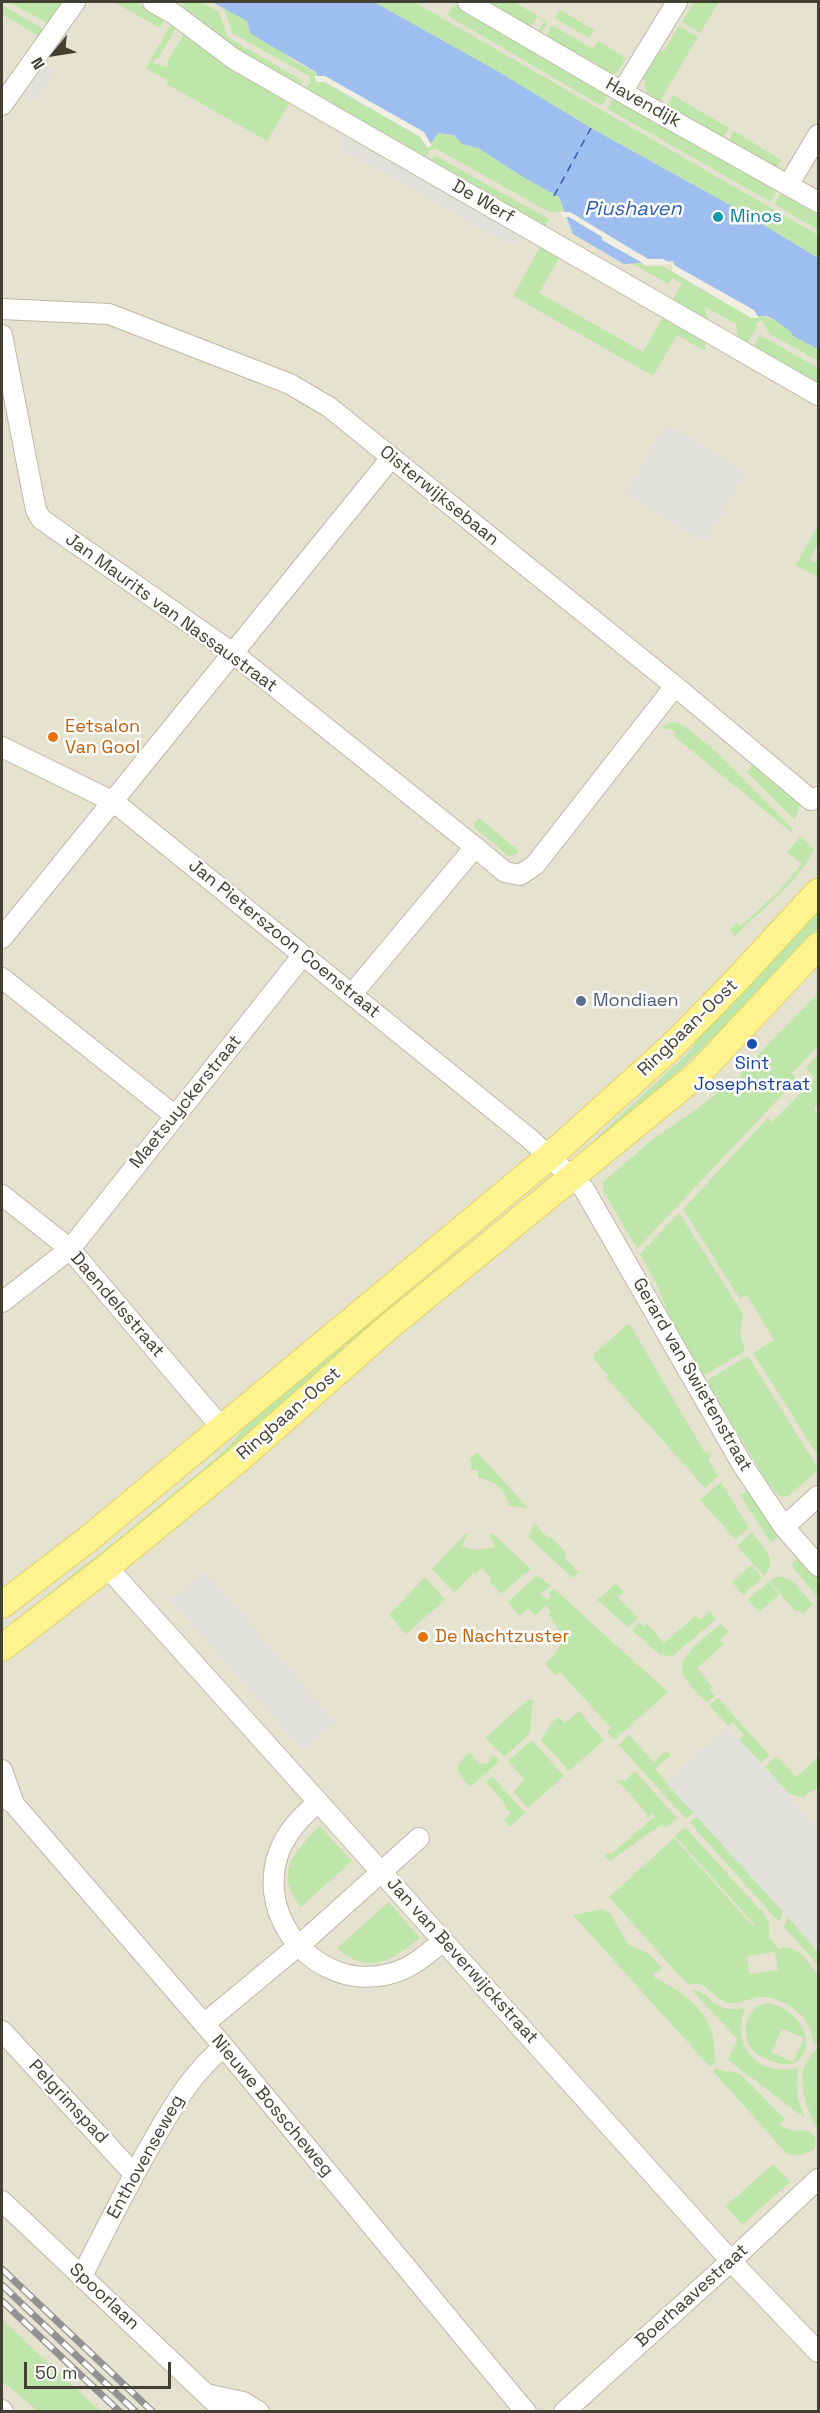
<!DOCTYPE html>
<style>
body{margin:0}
#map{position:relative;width:820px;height:2413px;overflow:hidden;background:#f1efe2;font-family:"Space Grotesk",sans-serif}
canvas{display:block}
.frame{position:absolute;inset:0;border:3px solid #423f33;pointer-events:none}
.north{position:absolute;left:24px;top:24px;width:60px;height:60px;-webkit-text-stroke:4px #fff;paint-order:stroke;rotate:240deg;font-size:16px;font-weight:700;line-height:24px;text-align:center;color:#423f33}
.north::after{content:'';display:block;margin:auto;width:21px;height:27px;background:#423f33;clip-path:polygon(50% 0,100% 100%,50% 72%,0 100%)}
.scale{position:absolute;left:24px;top:2362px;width:147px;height:27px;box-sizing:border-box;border:3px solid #423f33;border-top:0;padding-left:8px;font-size:18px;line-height:21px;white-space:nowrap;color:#423f33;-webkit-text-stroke:4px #fff;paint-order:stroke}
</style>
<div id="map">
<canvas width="820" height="2413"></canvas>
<div class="frame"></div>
<div class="north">N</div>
<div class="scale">50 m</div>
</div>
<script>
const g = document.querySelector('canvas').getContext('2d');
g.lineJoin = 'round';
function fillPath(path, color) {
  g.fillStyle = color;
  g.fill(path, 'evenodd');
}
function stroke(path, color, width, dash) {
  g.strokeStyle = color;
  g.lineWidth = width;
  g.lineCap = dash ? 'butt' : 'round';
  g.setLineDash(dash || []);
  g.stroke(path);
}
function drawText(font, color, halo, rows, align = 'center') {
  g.font = font + ' "Space Grotesk",sans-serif';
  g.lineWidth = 5;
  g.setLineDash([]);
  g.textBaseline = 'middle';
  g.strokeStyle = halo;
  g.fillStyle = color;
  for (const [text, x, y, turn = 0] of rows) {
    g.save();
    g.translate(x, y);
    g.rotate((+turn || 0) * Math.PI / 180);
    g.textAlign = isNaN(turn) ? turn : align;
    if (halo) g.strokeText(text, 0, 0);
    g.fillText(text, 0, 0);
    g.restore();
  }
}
fillPath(new Path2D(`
 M2,2H818V2411H2Z`), '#e5e2d0');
fillPath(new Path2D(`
 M8,2H67L50,24Z
 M114,2H135L165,19L160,28Z
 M184,2H201L219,12L227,37L303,81L299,88L251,61L180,9Z
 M374,2H414L818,235V258L739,210L591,128Z
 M487,2H514L548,22L541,33L538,32L544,22L537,17L531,27Z
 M694,2H719L700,33L682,22Z
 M454,4L609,94L603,104L600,105L450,17L448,14Z
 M2,5L43,29L45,31L41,38L2,14Z
 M224,8L247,21L250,28L294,61L316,73L320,82H324L420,137L425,145L432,142L438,133L454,135L462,144L478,148L559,197L564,211L549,212L435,148L429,151L424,160L304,92L310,82L309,76L232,33Z
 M560,10L594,30L589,38L555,18Z
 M171,24L176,28L158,59L156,58L153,63L167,67L168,61L184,34L222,63L290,102L267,141L167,84L168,81L146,68Z
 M552,25L593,49L598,41L626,58L616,74L609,73L546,36Z
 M679,26L698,37L660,101L648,94L644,84L646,80L639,76L657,47L664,51Z
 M671,94L729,128L723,138L667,106L672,96Z
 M613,96L777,191L772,200L769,201L608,109Z
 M734,131L781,160L776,169L728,141Z
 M434,155L549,219L544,228L430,163Z
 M781,193L818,215V230L777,206L775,203Z
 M541,245L560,256L539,293L643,352L664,315L705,339V351L677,335L653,376L513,296Z
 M641,263L647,266H662L757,315L775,320L791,332L793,336L818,349V361L770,334L761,320L756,324L757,327L746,346L738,338L736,324L705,307L708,323L671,302L682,284L672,278L668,284L633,264Z
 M760,335L818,368V390L752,350Z
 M818,526V543L810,559L818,564V577L796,565Z
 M676,722L683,725L718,753L793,829L791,832L674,736L675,732L669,728L666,730L663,728L669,723Z
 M753,765L800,804L795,820L747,772Z
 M479,818L519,851L515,855L509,856L473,826Z
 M801,836L814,850C795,886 762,908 735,936L730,930L737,923L740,927L778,892L802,864L787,852Z
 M818,903V928L722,1029L654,1095L577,1156L682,1059L692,1049L701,1031Z
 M818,993V1046L792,1073L797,1079L637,1249L604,1192L603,1182L652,1140L695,1110L730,1083L734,1086L742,1078L739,1075Z
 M818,1054V1069L816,1071L818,1075V1104L814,1108L818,1120V1456L753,1353L774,1340L747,1295L740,1299L683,1209L768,1118L772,1122L815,1078L806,1068Z
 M516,1192L520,1198L376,1319L339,1361L2,1637V1630L122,1536L214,1460L232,1443L255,1414L338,1342L344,1348L347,1345L342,1339Z
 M679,1213L743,1314L740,1333L745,1351L703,1376L672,1322L655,1281L640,1254Z
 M629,1323L705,1453L707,1452L711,1457L708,1459L718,1476L705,1488L606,1377L608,1375L593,1358L594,1354Z
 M748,1356L818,1468V1470L787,1497L779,1496L768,1483L706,1381Z
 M477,1452L528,1508L509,1506C506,1490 495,1480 478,1478V1470H472L470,1459Z
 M721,1482L749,1528L735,1539L700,1500Z
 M747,1491L782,1533L771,1543L740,1495Z
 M534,1523L549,1539L551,1537L567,1554L564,1557L579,1573L573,1578L528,1537Z
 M752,1532C762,1547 780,1559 764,1576L737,1546Z
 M465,1534L467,1535L462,1547L475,1550L495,1547L490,1536L493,1534L531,1569L501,1594L489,1581L491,1578L482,1568L475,1574L473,1573L454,1593L432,1569Z
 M800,1555L818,1577V1598L791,1565Z
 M751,1565L762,1578L743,1595L732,1582Z
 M537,1575L551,1586L540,1594L548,1600L551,1596L549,1593L553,1588L668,1692L614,1740L607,1732L611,1728L560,1672L555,1675L547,1666L546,1662C566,1649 562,1630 549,1615L551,1612L546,1606L535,1615L529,1608L520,1616L508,1602Z
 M425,1577L445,1600L406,1634L389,1615Z
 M776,1577C793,1575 802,1593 813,1605L802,1614L798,1610L796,1612L769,1581Z
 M768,1582L779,1595L759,1612L748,1600Z
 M616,1583L624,1592L618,1597L638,1618L628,1627L597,1600Z
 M710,1611L716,1619L673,1656L660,1655L632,1630L640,1622L644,1627L647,1624L664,1643L696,1615L700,1620Z
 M721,1624L729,1632L720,1640L724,1644L697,1668L712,1687L710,1690L715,1696L707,1703C700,1695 687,1684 683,1674C676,1656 709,1634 721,1624Z
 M718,1698L769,1755L761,1763L739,1739L744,1735L733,1722L728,1726L709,1705Z
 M528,1700H533L530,1733L504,1757L487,1740L486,1737Z
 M579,1711L604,1740L569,1771L541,1740L552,1722L559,1717L565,1723Z
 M629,1735L654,1762L666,1751L671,1755L655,1769L694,1812L686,1819L619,1745Z
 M532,1740L564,1776L528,1808L514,1792L524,1779L508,1761Z
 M470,1752L479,1764L488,1763L493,1755L500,1761L470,1787C456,1772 452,1767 470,1752Z
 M777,1756L796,1777L818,1757V1787L803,1797L790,1794L765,1767Z
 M601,1761L619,1781L622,1779L624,1781L635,1771L677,1818L666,1828L662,1824L610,1861L605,1856L608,1853L610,1855L655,1816L653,1813L646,1820L647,1814Z
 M492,1776L525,1813L510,1827L504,1820L511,1813L506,1808L507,1806L486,1782Z
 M697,1816L783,1912L779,1922L690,1823Z
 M320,1826L352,1861L301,1907C273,1873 295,1851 320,1826Z
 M685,1827L764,1914L769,1923V1938L779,1949C797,1943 808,1962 818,1975V2042L814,2045C812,2038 812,2030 807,2023C799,2008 777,1996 760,1997C749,1998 740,2005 728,2003C712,1999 706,1978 688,1985L609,1897L674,1838L752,1925L754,1924L675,1836ZM775,1952L778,1970L750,1974L747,1956Z
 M389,1902L420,1938C391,1960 370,1977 337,1948Z
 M602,1909L610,1913L628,1944L649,1954L661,1967L660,1971L653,1973L655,1978C679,1989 706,2008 713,2036C715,2045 714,2054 715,2064L710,2067L573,1915Z
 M788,1917L818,1952V1965L784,1927Z
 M692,1990C712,1990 710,2015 745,2008C731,2047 757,2077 798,2068L797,2096L805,2118L728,2060L737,2039Z
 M768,2003C820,2014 818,2083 766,2059C757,2055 749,2049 747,2039C744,2026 747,2014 758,2005ZM782,2029L804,2038L793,2062L771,2052Z
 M818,2048V2128C813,2123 812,2118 809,2111C801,2089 797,2065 818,2048Z
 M717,2068C724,2074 733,2069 741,2075L784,2118L785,2121L779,2123C790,2138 807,2122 816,2139L814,2150L801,2155L787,2154L713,2071Z
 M773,2164L790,2182L742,2225L726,2206Z
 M2,2319L15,2332L100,2411H38L2,2381Z`), '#bfe6aa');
fillPath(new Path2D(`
 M42,63L56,72L35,102L22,93Z
 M345,134L520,233L512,246L338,147Z
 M666,424L747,472L705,542L625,494Z
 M205,1571L336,1722L303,1751L171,1600Z
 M727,1727L818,1828V1950L666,1783Z`), '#e1e0db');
fillPath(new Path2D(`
 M212,2H374L497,71L591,128L739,210L818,258V349L793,336L791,332L775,320L767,316H749L673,272L677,269L673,261L624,264L573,234L559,197L523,177L478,148L462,144L454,135L438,133L432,142L425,146L420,137L325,82H320L316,72L251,34L247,21Z`), '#9dbeef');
fillPath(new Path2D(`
 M314,76H325L424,132L432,146L427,148L420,137L325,82H317Z
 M561,212H570L648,259H663L754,310L759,318H751L673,272L671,271L673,268L671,264L646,265L602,240V237L569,217H563Z`), '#f1efe2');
stroke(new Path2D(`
 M554,196L591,128`), '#2d5eac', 1.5, [8, 6]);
const minor = new Path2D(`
 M153,2L174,14L234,59L818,395
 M468,2L622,92L818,202
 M622,92L677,2
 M2,105L75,2
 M789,184L818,135
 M2,309L109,314L290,384L329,407L675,686L811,800L818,797
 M2,335L36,510L41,519L234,654L475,847
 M2,747L114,802L530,1139L584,1189L742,1464L784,1527L818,1566
 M2,938L391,458
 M2,978L174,1115
 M352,994L475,847L505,872L520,875L535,865L675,686
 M2,1195L70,1249L221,1427
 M2,1302L70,1249L303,955
 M784,1527L818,1496
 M107,1567L731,2261L818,2352
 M2,1770L14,1804
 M2,1795L14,1804L224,2047L526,2412
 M318,1802C301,1817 287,1831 279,1852C254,1920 319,1992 389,1974C411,1969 426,1955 443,1941
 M204,2024L311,1935L419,1838
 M2,2031L134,2174
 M2,2201L225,2412
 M82,2276C106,2228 130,2180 157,2134C176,2101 194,2071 224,2047
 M206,2394L243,2402L259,2412
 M2,2410L3,2412
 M564,2412L731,2261L818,2179`);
const major = new Path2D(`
 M2,1605L87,1540L550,1156L669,1049L734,983L818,892
 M2,1648L107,1567L239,1459L386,1329L699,1073L818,946`);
stroke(minor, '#bcb9a5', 22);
stroke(major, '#e2d45f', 28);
stroke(minor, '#fff', 20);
stroke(major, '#fef38e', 26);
const rail = new Path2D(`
 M2,2269L153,2412
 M2,2285L136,2412
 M2,2301L120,2412`);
stroke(rail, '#929292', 7);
stroke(rail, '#fff', 4.5, [14]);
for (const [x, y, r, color] of [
 [718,217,6,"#0f9aa8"],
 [53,737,6,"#e8710a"],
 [581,1001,6,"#5c6f8a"],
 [752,1044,6,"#1a4fb4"],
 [423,1637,6,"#e8710a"]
]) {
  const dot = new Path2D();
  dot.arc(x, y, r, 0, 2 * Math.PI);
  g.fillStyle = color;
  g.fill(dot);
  stroke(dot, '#fff', 2);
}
drawText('18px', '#423f33', '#fff', [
 ["Havendijk",643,103,29],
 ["De Werf",483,202,30],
 ["Oisterwijksebaan",439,496,39],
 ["Jan Maurits van Nassaustraat",171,613,36],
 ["Jan Pieterszoon Coenstraat",284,939,39],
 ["Ringbaan-Oost",688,1028,-44],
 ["Maetsuyckerstraat",186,1102,-51],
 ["Daendelsstraat",117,1305,49],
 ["Gerard van Swietenstraat",692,1375,60],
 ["Ringbaan-Oost",289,1414,-41],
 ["Jan van Beverwijckstraat",462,1961,48],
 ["Pelgrimspad",68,2102,47],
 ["Nieuwe Bosscheweg",272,2106,50],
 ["Enthovenseweg",146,2157,-61],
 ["Boerhaavestraat",692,2296,-42],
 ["Spoorlaan",104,2297,43]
]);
drawText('18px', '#0d838f', '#fff', [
 ["Minos",730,217]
], 'left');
drawText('18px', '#c56008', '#fff', [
 ["Eetsalon",65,727],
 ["Van Gool",65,748],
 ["De Nachtzuster",435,1637]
], 'left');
drawText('18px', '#4e5e75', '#fff', [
 ["Mondiaen",593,1001]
], 'left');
drawText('18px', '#164399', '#fff', [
 ["Sint",752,1064],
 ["Josephstraat",752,1085]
]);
drawText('italic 20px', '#2d5eac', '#fff', [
 ["Piushaven",633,210]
]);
</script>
